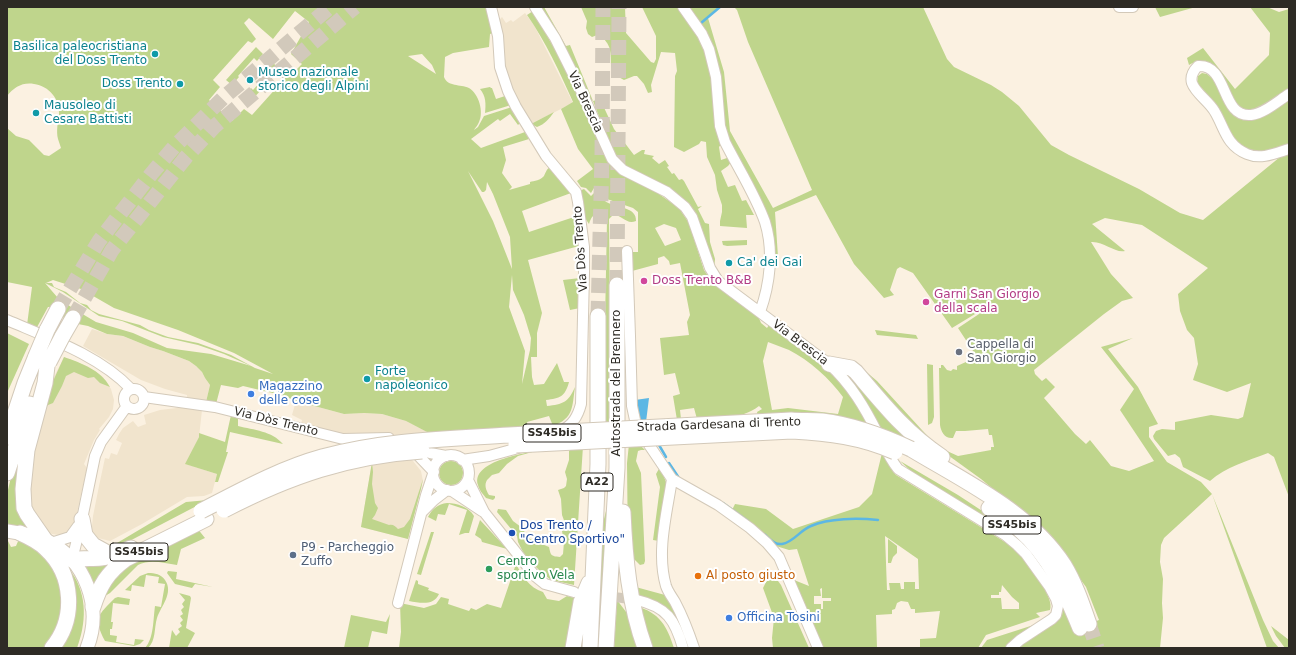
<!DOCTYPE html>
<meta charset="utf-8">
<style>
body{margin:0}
#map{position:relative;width:1296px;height:655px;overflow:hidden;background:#fbf1e1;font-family:"DejaVu Sans",sans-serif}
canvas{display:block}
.frame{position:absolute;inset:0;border:8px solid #2e2b25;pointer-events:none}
</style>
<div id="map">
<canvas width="1296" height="655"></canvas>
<div class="frame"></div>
</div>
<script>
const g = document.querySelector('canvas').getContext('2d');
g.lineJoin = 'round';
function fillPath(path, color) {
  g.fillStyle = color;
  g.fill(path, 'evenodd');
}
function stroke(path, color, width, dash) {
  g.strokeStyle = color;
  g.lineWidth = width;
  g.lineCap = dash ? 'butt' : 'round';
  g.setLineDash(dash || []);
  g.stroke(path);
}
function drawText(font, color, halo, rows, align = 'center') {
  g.font = font + ' "DejaVu Sans",sans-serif';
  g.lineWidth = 4;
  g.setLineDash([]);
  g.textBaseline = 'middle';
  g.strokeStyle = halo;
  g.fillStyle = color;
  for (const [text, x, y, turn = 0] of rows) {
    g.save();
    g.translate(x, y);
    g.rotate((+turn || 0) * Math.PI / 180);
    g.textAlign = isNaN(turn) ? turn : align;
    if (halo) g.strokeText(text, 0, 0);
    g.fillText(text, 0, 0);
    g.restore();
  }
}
fillPath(new Path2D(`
 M525,13L534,25L573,103L531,124L518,104L504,71L497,22L502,17L506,23L511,20L513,22Z
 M92,329L107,334L123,336L150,347L163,351L189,361L196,366L202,372L205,378L210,385L206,402L187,398V395L165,389L141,380L83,346Z
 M64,357L89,367L103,377L111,389L114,400L113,409L109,417L99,429L100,430L94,440L84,464L87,468L75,522L67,533L58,535L47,533L31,516L26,483L53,379Z
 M296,401L344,414L364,413L382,414L406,421L430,433L396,435L341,434L301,424L302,420L292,415Z
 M185,407L202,410L199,437L186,464L217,474L212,493L204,496L187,497L142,524L110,541L98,538L92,532V526L93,516L99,486L105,458L109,459L111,453L117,455L122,443L116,440L119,434L123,428L133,421L138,427L146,424L144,415L160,410Z
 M408,457L413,461L421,471L423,481L408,539L361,527L372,462Z`), '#f1e4cd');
fillPath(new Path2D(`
 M7,7H486L493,33L490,34L489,47L453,53L445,57L444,77C448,87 460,84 469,88C479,94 484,112 479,122C478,125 475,128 474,130L478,127L484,116L512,107L521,122L518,125L510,114L500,121L498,119L471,139L481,148L525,132L529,139L503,147L506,160L502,173L512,187L509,190L530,184V182C534,181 541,180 544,176C546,172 546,170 550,167L571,193L522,211L529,232L577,216L579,246L528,260L542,313L537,333V357H531L532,377L534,385L544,384L557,363L564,382H569C565,397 560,398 546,400L547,406C563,404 568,403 575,387C572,407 574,418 553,426L549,416L527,422L529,430L429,433L406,421L382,414L364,413L344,414L296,401L281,395L243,386L238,388L221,385L216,404L206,402L210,385L205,378L202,372L196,366L189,361L163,351L150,347L123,336L107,334L88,326L78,324L67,317L64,318L63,317V315L51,307H48L36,329L27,325L32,287L7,282V128L16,136L29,140L44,155L49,156L61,148C60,145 59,142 58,139C56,131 58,122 59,114C60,99 49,86 34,84C23,82 14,87 7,96ZM295,11L309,22L291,54L302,64L297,69L288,68L284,73L287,76L252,115L244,109L232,121L209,100L220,87L213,80L248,41L252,43L256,39L244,23L249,18L273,39ZM422,54L432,65L436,74L408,56ZM468,171L482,192H484L486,190L487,182L493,194L510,237L512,269L493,221ZM512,275L513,290L524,315L531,338L530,350L522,384L525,351L509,307ZM53,280L81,289L114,308L178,330L234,353L273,374L255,368L231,355L198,343L168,337L149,330L140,325L99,314L91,310L87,305L80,303L66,292L54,287L52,283H46ZM45,283L63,292L99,316L122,321L163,337L198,345L224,354L251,366L211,354L167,348L133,333L96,322L74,309L58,298Z
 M539,7H544L566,46L570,45L593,101L600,99L614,129L634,155L642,150H645L644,154L654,156L652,158L659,164L665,160L669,166L667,167L672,174L674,173L679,180L682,179L684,181L698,207L702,206L698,209L705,223L709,224L710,242L715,259L714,270L695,215L620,163L612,150L593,101L588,98Z
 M581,7H625L626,33L651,62L654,63L656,59V36L642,7H679L702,44L713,78L722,143L719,147L721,160L730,157L732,161L728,166L721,171L728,187L735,185L742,201L746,200L754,215H746L747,228L720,226V221L722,212V205L717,190L715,175L707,157L706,142L701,141L699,144L684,152L674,147L675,76L677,71L675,53L661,52L651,85L652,92L648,93L644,84L637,76H634L624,80C606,71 613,66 610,50C609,44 604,39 600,34L592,37L588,34L586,28L587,21Z
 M686,7H720L708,18L724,72L730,131L773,208L812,190L748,42L737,10L734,7H923L947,59L954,67L991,85L1002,92L1019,106L1051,145L1069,155L1139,189L1180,213L1203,220L1280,157L1289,153V497L1274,457L1268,453C1247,461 1226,467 1210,481L1183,467L1180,458L1175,454L1168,456L1154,439L1153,436L1156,431L1162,429L1175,430V422L1211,415L1238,419L1243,417L1251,383L1227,392L1193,380L1198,364L1194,338L1187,330L1180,311L1178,294L1208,268L1142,225L1105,218L1092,224L1125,251C1114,253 1104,241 1091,242L1111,274L1133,298L1122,301L1104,314L1034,370L1035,374L1042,381L1046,378L1055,387L1044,398L1075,434L1086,444L1090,440L1111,466L1129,471L1154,461L1120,410L1134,389L1101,347L1133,338L1108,349L1138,387L1158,424L1149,427V437L1167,462L1201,482L1212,494L1263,620L1273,641L1279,648H1267L1212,494L1164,538L1161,545L1160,562L1163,579L1162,603L1163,618L1160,648H1017L1022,643L1057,621L1062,615L1063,608L1061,602L1046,573L1029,551L1005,530L911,471L900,461L958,495L1008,528L1037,556L1077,629L1099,620L1086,587L1056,546L1034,523L981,479L916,432L870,380L872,378L868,375L866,376L864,370L877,381L933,442L947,451L958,456L991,450V447H994L992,435H989L988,429L965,431H956L953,438C945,439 941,432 940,425L939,368H941V365H943L947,370L951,371L953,369L957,370V366L977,357L958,328L979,314L980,311L952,328L913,273L900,267L897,269L890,290L894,295L884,298L854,264L816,195L775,212L778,257L772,280L770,237L727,141L704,32L701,23Z
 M1155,7H1196L1160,17Z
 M1250,7H1267L1279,12L1289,9V90L1254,111L1240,109L1208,63L1198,60L1189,65L1187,58L1203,48L1235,89L1269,55L1270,33Z
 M533,11L567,71L609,164L621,175L646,185L679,208L689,223L704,270L710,279L758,316L761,323L767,328L769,325C792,342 818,358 838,379C851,393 860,410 869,426L758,416L757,412L762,409L759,406C741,420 718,418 697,419L694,408L680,410L681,419L677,420L673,396L680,394L675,373L664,375L660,338L689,335L687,322L690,315L680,263L670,265L669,261L664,256L658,258V264L632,271L628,252H638V212L633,208L607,199L598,187L594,188L591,193L586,188L581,187L577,181L593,169L578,149L561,109L573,102C560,73 546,42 527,15ZM664,224L676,228L681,240L665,246L655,228ZM768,342C775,345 782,347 789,350C809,360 830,379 843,397L838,414L788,408L772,410L763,361Z
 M256,47L263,54L257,61L254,58L238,76L239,77L232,85L226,80Z
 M273,63L280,69L251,101L244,96L251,88L253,90L269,72L267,69Z
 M1202,73L1207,74L1214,80L1243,119C1260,122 1274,109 1289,100V146C1266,151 1247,158 1230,135C1225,127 1222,116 1217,107C1212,98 1204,91 1197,83L1198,76Z
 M490,87L491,88H492L496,99L505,96L511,105L485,113C486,104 486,96 480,89Z
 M554,112C549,119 545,124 537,127L531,124Z
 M584,189L591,196L597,190C600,194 601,198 605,201C614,208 637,206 636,221C626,225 623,215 613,215L609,219L611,424H603L607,220C598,214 593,211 589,224L585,218L579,191Z
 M747,240V245L727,246L723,245L722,241Z
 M580,278V308L570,310L563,280Z
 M875,330L916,335L918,339L877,335Z
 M7,333L29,344L7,393Z
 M64,357C81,363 101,370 110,387L100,383L94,377L88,378L74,372L66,376L62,386L53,403L48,405L45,409L44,401Z
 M927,364L933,365V368L934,417L932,423L928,425Z
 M848,372L924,448L879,430L867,403L847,375L846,373Z
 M231,415L238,417V426C254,430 272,431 283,444L230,432L226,452H228L218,482H215L217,474L185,464L199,437V433L225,442Z
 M26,439L33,530L7,526V494L13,469Z
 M629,444H639L645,450H641L638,451L636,461L641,473L645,561L644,564L640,565L628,553L627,463Z
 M583,446L574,585L551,580L540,571L525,556L518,542L517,536L497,512L498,509L506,510L513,521L521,527L530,539L549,547C551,555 550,556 560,557L563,554L564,542L562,531L565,523L562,515L561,499L558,490L564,488L566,486L567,479L565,472L569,460V451L573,447Z
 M536,451L518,456L507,464L499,473L492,475L487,480C484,485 486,490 489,495L495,496V498L493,500L486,498C483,494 479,490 478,485C471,462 521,454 536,451Z
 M882,453L891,469L896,475L1005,542C1010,546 1015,550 1020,554C1029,563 1055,598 1050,610L1036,613L1040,617L986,635L978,648H920V639L936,638L940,611L915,613V609H911L908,602L901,601L897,603L895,609L892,610V614L876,615L877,648H821L792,580H794L809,586L797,549L789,550L776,546L732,510L735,504L766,509L793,529L859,507L872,494ZM885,536L918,559L919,589H915V582H904V589H901L900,583H889L890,590H887ZM1002,585L1012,597L1019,603V609H1002L1001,598H991V595H999V592H1001ZM822,588V598H831V601H823V609H821V604H814V596H821L820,589Z
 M439 473a12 12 0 1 1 24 0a12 12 0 1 1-24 0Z
 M372,462L373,472L372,484L375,503L378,508L375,515L372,519L389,525C393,524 395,526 398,529L404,527L410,519L423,479L421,489L408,539L361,527Z
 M660,467L666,482L667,490L659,541L653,540L660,487L656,474Z
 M610,495L602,648H597L602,527Z
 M208,500L118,547L113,548L107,545L117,543L186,502Z
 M447,503C457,503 469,507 474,516L469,533H465L459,535L467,510L449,504L445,515L438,514L436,521L428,517C432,509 438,504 447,503Z
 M480,520L507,549L482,542L481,539L475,535Z
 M197,528L205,538L181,549L177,565C164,563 150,559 138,565L110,593L105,596L102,597L106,586L124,567Z
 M431,532H434L421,575L417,574Z
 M7,539L11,547L16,546L19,539L45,554L63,585L60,624L45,648H7Z
 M888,539L897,546V553L893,557L891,563H888Z
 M60,559C64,563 69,568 72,573C88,596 86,624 77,648H56L67,630Z
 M115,562L95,589L90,575L81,563Z
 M516,564C522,575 529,588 543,592L547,599L559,601L567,596L575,598L571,648H399L401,632L400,603L424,608L436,604L441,597L449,599L448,604L469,611L471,608L476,610L487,604L501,608Z
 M168,571L177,572L176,579L213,587L195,584L192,588L175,584L167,573Z
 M148,573C155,573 161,574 165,580C174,593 161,606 157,618C154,628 156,641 148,648H145C154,638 153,620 155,606L161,607L165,584L158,583L159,577L146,575L144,587L132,585L131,591L125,590L140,576Z
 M769,579L778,581L781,585L809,648H773L772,638L774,618L763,588L766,582Z
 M416,580L418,581V584L429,588L428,590L439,594C434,606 420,603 409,601Z
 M632,586L665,595L675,610L689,648H686L655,602L638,595Z
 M179,593L190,596L191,598L186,628L195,633L187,648H169L172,630L176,636L180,632L178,629L182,626L180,623L183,620L180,616L183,614L181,610L184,607L182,604L185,600Z
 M118,597L130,599L129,605L113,603L111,622H113L112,629H110V635L117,636L116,642L134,645L135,639L144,640L140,644L134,646L105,641C93,618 98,615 115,598Z
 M617,600L633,621L641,648H614Z
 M636,606C660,613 667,626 674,648H648Z
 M390,614L387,634L372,631L368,648H344L351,615L386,622Z
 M1043,622L1009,643L1005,648H981L987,640Z
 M1271,626L1289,640V648H1285L1276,636Z`), '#bfd58c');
fillPath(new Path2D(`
 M649,398L646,422H640L635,400Z`), '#5cb7e4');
stroke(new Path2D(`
 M701,23L720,7
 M659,445L666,457
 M669,463L679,478
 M723,503L748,521
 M764,534C770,539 774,545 782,544C794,542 800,530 811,526C829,518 858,518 878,520`), '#5cb7e4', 2.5);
stroke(new Path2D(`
 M586,593L637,600`), '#d2c9bb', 10, [10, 5]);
stroke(new Path2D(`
 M617,285L619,7
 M58,309L99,241L152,173L174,147L224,97L330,7
 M598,316L602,156L603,7
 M73,318L112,250L186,157L215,126L355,7
 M1089,624L1097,648`), '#d2c9bb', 15, [15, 8]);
const minor = new Path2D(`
 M491,7L498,36L500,67L508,91L516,107L546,156L576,192L578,202L584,247V273L581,404C578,416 573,425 561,431
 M535,7L555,38L578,84L612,159L623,170L667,192L685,207L692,217L710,268L718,281L829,364C851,384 865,408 878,434C884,446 890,459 898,469L1005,535L1017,545L1026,554L1049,586L1056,599L1058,606L1056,615L1052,619L1020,640L1011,648
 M683,7L702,34L709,49L716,77L720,126L725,142C738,168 755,194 765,222C774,251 770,284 760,312
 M1119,7H1133
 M1289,94C1278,101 1265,113 1251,115C1220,118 1229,64 1198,66C1193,71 1190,76 1192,83C1196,94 1209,101 1215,112C1225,129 1226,145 1247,154C1261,160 1276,153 1289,149
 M627,251L630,336L632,406L635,420L639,430L672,479C667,513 656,552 666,586C668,592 672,597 675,602C683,617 689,633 694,648
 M7,320C49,338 100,356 131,389
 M124 399a10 10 0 1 1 20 0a10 10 0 1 1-20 0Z
 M144,397L215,407L343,439L389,438
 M417,449L430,453L446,456
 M413,450L434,472
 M433 473a18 18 0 1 1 36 0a18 18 0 1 1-36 0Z
 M462,460L489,456L522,447
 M672,479L718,505L750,528L767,543L779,557L818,648
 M468,480L484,512L535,576L545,584L574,592
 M452,491L482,511
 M422,512L434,500L447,490
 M51,543L70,537L78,526
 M72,560L82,519L95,456L101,442L127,406
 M637,600C667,607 675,620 683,648
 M398,603L426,495L433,474`);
const major = new Path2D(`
 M7,531C20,533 34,535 46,540C86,560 103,607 87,648`);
const highway = new Path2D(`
 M47,330L58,309
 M62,337L73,318
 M829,364L851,368L856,372C884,405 906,433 942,457
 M7,437L25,383L36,356
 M911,449C964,481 1030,512 1064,565C1075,583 1082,604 1089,624
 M7,473L30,404
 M989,508C999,515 1010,522 1019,529C1050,556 1065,592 1080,628
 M623,512C625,558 629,604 645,648
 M82,519L85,535L93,545L113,556
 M20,533C29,537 39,542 46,549C74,575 76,619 52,648
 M45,540L27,514L24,508L23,489L27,450L45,383L47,366
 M72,560C82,558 91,559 101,558C111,557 121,552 131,548
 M93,607C100,585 107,573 126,559L206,519
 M573,648L581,602L589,583
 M590,648L598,464V316
 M606,648L617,468V285`);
stroke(minor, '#d3c9b9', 12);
stroke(major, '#d3c9b9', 15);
stroke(highway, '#d3c9b9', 17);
stroke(minor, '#fff', 10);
stroke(major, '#fff', 13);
stroke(highway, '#fff', 15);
const highwayBridge = new Path2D(`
 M36,356L47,330
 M49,362L62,337
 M516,445L792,431C828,433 862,437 895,452
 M224,510C290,476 348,456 422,451
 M201,511C240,491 279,469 322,457C383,440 446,439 509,435C603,430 697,425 791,420C801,421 812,420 822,421C854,425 883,436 911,449`);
stroke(highwayBridge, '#d3c9b9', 17, []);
stroke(highwayBridge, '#fff', 15);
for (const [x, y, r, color] of [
 [155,54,4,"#0f9aa8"],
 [250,80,4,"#0f9aa8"],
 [180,84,4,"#0f9aa8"],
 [36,113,4,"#0f9aa8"],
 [729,263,4,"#0f9aa8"],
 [644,281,4,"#d1479c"],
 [926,302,4,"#d1479c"],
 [959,352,4,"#6b7280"],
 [367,379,4,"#0f9aa8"],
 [251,394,4,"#3f7fe0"],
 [512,533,4,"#1a4fb4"],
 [293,555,4,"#5c6f8a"],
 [489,569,4,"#2e9e5b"],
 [698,576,4,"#e8710a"],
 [729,618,4,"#3f7fe0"]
]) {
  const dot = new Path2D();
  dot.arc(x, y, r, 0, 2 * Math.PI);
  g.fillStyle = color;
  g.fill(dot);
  stroke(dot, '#fff', 1.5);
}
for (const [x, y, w] of [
 [552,433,58],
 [597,482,32],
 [1012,525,58],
 [139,552,58]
]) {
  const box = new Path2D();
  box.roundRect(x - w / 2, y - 9, w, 18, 3);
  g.fillStyle = '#fff';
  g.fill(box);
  stroke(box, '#2e2b25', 1);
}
drawText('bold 11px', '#2e2b25', null, [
 ["SS45bis",552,433],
 ["A22",597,482],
 ["SS45bis",1012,525],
 ["SS45bis",139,552]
]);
drawText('12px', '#0d838f', '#fff', [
 ["Basilica paleocristiana",147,47,"right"],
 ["del Doss Trento",147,61,"right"],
 ["Museo nazionale",258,73],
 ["storico degli Alpini",258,87],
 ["Doss Trento",172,84,"right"],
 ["Mausoleo di",44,106],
 ["Cesare Battisti",44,120],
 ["Ca' dei Gai",737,263],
 ["Forte",375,372],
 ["napoleonico",375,386]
], 'left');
drawText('12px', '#2e2b25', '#fff', [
 ["Via Brescia",585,102,65],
 ["Via Dòs Trento",581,249,-94],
 ["Via Brescia",800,343,37],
 ["Autostrada del Brennero",617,383,-90],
 ["Via Dòs Trento",276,422,14],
 ["Strada Gardesana di Trento",719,425,-2]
]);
drawText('12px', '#b23c85', '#fff', [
 ["Doss Trento B&B",652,281],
 ["Garni San Giorgio",934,295],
 ["della scala",934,309]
], 'left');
drawText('12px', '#5b616d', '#fff', [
 ["Cappella di",967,345],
 ["San Giorgio",967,359]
], 'left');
drawText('12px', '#366cbe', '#fff', [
 ["Magazzino",259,387],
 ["delle cose",259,401],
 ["Officina Tosini",737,618]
], 'left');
drawText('12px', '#164399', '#fff', [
 ["Dos Trento /",520,526],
 ["\"Centro Sportivo\"",520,540]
], 'left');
drawText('12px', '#4e5e75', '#fff', [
 ["P9 - Parcheggio",301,548],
 ["Zuffo",301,562]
], 'left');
drawText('12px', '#27864d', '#fff', [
 ["Centro",497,562],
 ["sportivo Vela",497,576]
], 'left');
drawText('12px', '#c56008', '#fff', [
 ["Al posto giusto",706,576]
], 'left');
</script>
